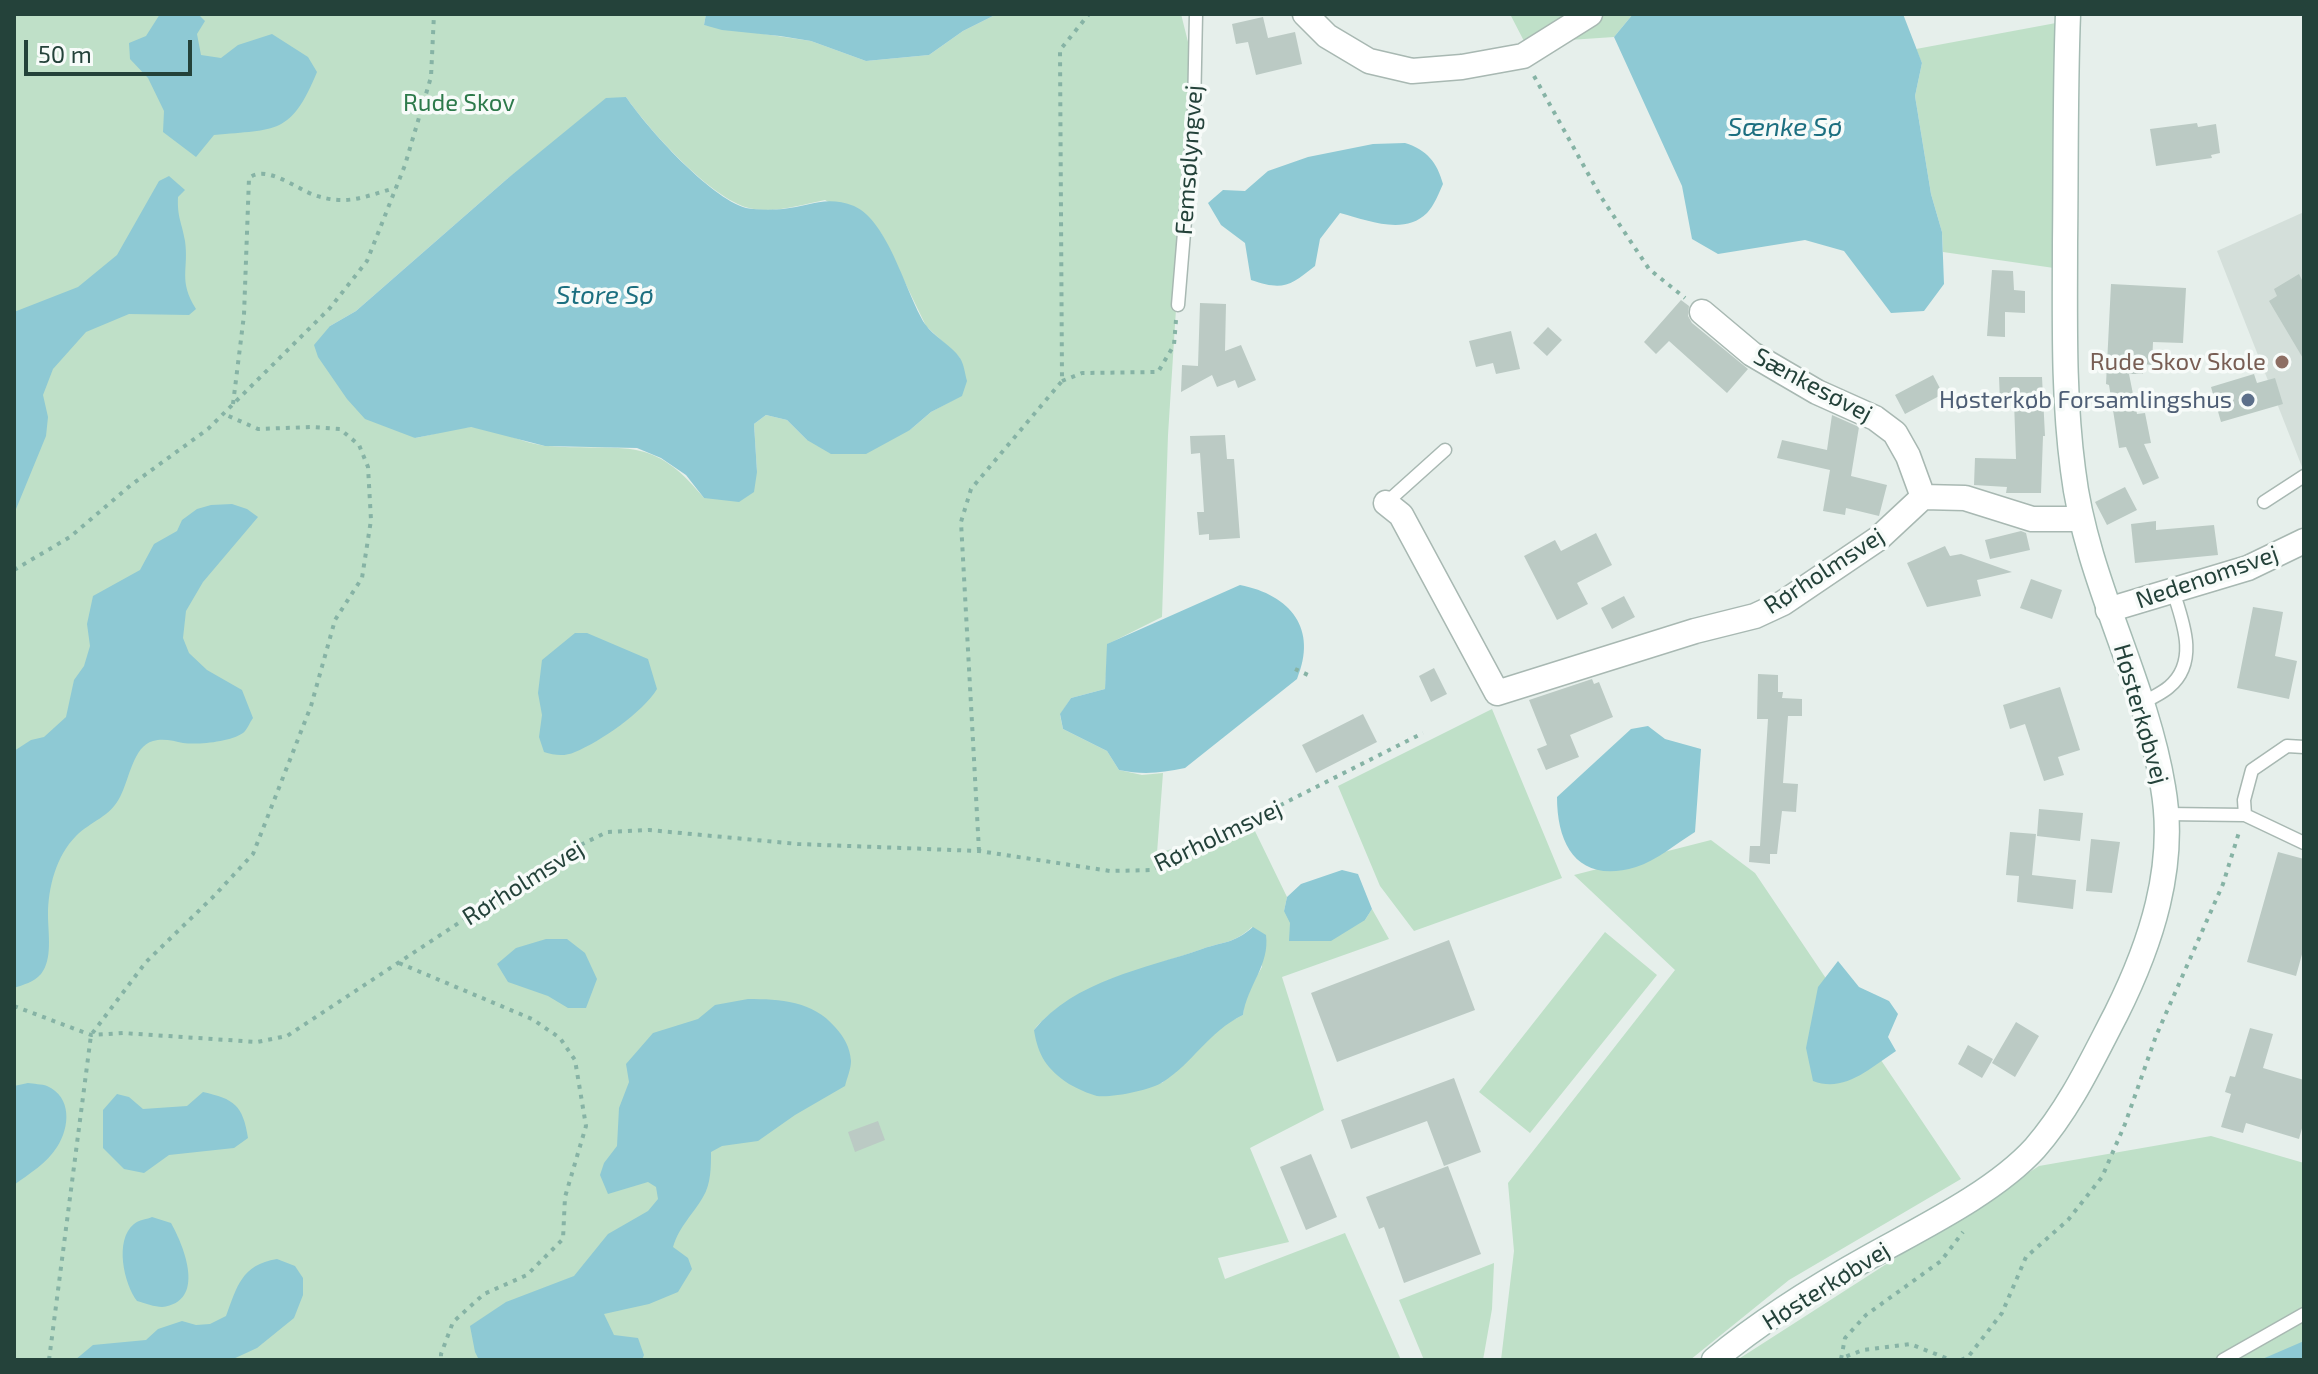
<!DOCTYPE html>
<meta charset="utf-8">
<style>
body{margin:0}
#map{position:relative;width:2318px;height:1374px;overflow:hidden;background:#e6efeb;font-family:"Exo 2",sans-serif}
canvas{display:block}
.frame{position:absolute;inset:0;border:16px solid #24423a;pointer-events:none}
.scale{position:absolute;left:24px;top:40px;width:168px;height:36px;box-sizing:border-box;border:4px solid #24423a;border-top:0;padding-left:10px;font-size:24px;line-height:28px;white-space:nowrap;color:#24423a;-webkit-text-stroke:6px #f7fbf9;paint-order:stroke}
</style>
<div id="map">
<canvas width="2318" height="1374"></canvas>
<div class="frame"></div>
<div class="scale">50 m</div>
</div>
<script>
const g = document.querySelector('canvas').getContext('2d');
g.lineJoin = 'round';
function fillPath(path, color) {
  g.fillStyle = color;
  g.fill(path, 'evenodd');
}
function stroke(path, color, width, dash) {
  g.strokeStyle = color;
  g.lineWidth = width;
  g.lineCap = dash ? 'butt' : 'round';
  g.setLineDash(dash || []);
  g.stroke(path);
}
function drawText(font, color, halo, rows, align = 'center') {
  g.font = font + ' "Exo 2",sans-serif';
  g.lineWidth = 7;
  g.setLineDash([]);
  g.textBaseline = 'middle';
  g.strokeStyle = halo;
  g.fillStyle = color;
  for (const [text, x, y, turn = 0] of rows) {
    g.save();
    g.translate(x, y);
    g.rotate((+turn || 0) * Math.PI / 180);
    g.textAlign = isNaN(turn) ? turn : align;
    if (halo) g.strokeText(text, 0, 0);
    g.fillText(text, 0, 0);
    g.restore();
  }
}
fillPath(new Path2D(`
 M2304,212V472L2217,251Z`), '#d4dfda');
fillPath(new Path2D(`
 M14,14H706L704,25L811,41L866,61L929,55L963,31L997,14H1181L1192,58L1168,435L1162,617L1108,644L1105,689L1071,698L1060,715L1063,729L1107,751L1119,770L1142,775L1163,773L1157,853L1253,827L1287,897L1284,911L1365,920L1372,909L1389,939L1282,977L1324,1110L1250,1148L1289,1242L1218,1258L1225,1279L1345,1233L1401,1360H14ZM626,97C650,131 706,193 745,207C769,215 801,205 825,200L881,233L926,326L960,358L962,395L931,412L910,430L807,440L787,420L766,415L754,424L757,472L704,498C651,432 622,452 548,446C522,444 495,427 470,427C452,428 432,435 415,438L330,326L356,311L507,179ZM1252,927L1262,967L1245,997L1243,1015L1223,1025L1162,1083L1034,1030C1069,987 1151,967 1202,949C1225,941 1233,944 1252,927Z
 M1510,14H1633L1614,37L1525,43Z
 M2056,23L2054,268L1943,252L1942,232L1931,194L1915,96L1922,63L1916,49Z
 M1492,709L1562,878L1414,931L1380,886L1338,786Z
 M1711,840L1755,873L1961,1179L1789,1280L1690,1360H1501L1514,1251L1508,1183L1675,970L1574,875Z
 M1605,932L1657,975L1530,1133L1479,1092Z
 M2211,1136L2304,1163V1360H1737L2039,1166Z
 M1494,1263L1492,1309L1483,1360H1424L1399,1300Z`), '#bfe0c8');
fillPath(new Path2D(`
 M160,14H198L205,21L197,34L201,55L221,58L238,45L272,34L308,57L317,72C291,135 277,129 214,135L196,157L163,132L164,111L148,78L130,59L129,43L146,36Z
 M706,14H997L963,31L929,55L866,61L811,41L780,36L722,30L704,25Z
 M1633,14H1903L1922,63L1915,96L1931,194L1942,232L1944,284L1924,311L1891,313L1844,251L1805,240L1718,254L1692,239L1682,186L1614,37Z
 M626,97C648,129 709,197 746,208C756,210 773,210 783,209C810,206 826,195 854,206C889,222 905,292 925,324C934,337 951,345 960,358C964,364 965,374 967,381L962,396L931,412L910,430L866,454H831L807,440L787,420L766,415L754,424L757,472L754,492L739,502L704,498L686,475L661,458L637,448L545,446L471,427L415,438L365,419L347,399L318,357L314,345L330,326L356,311L507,179L606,98Z
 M1405,143C1427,150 1437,162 1443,184C1439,193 1434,206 1427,213C1404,236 1367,220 1340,213L1320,239L1315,266C1290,286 1283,291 1251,280L1245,243L1221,225L1208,203L1223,190L1245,191L1268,171L1308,157L1373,144Z
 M169,176L185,190L178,197C177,217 182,223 185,241C189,270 178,280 196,309L189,315L129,314L86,332L53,369L43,395L48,417L46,436L14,514V312L78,287L117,255L159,181Z
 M232,504L247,509L258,517L203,582L186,611L183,638L189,653L207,670L242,690L253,718C250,722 247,730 243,733C230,742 198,745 183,743C174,741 163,738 153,741C133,746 129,781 120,797C110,817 91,821 76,836C56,856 48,888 48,915C48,933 53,959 41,974C34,982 23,985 14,988V751L31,740L44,737L66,717L74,680L84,666L90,646L87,624L93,596L140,570L154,544L177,531L182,520L197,509L211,505Z
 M1240,585C1291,595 1318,629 1297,679L1185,768C1161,773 1143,775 1119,770L1107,751L1063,729L1060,714L1071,698L1105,689L1107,644Z
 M575,633H587L648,659L657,689C643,712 600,742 575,752C564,757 554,755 544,752L539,737L542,715L538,693L542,660Z
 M1648,726L1665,739L1701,749L1695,832C1677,843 1656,861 1636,867C1580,884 1557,848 1557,797L1631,729Z
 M1342,870L1358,874L1372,909L1365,920L1331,941H1289L1290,923L1284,911L1287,897L1301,884Z
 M1253,927L1266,935C1270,965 1247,986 1243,1015C1208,1032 1193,1063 1163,1082C1151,1090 1112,1098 1097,1096C1089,1094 1076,1088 1069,1084C1047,1069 1038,1056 1034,1030C1075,980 1145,969 1202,949C1225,941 1233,944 1253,927Z
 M546,939H567L585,953L597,979L586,1008H568L548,996L508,982L497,964L516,948Z
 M1838,961L1859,987L1889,1001L1898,1014L1888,1037L1896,1051C1870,1068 1845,1093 1813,1081L1806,1048L1818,987Z
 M748,999C780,999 813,1001 835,1027C844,1037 850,1047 851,1061C851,1069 847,1078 845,1086L795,1115L758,1141L722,1146L711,1152C711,1167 711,1184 703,1197C692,1216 680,1225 673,1247L688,1258L692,1269L678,1292L649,1304L604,1314L614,1335L638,1338L644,1355L642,1360H479L475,1352L470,1326L506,1302L574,1276L608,1234L648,1211L658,1199L656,1187L648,1182L608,1194L600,1175L604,1163L617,1146L619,1108L629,1082L626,1064L653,1033L698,1019L715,1005Z
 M28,1083C33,1084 42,1084 47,1086C72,1097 70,1127 57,1147C47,1163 29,1174 14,1185V1086Z
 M203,1092C234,1099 243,1105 248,1138L234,1148L169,1155L144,1173L124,1169L103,1148V1110L117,1094L129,1097L143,1109L187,1106Z
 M152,1217L171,1223C184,1246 207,1302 162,1307C155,1307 144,1303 137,1301C124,1284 114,1240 134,1224C138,1220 148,1219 152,1217Z
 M277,1259L295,1266L303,1278V1295L294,1318L257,1348L231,1360H75L93,1345L146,1340L158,1329L182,1321L196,1325L210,1324L226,1316C237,1287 241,1265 277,1259Z
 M2304,1341V1360H2260Z`), '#8ec9d4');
fillPath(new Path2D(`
 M1263,17L1268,38L1295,32L1302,64L1256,75L1248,42L1236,44L1232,24Z
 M2197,123L2198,127L2216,124L2220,153L2211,155L2212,158L2156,166L2150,129Z
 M1992,270L2013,271L2014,290L2025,291V313L2005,312V337L1987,336Z
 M2299,274L2304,284V360L2269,301L2277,296L2274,289Z
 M2111,284L2186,288L2183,343L2153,342L2152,365L2143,364V374H2129L2137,414L2145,413L2151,443L2144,444L2159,478L2143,485L2126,447L2119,448L2109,385L2106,384Z
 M1681,300L1689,306L1688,316L1692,323L1748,369L1727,393L1669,341L1656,354L1644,342Z
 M1200,303L1226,304L1225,351L1241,345L1256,380L1238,388L1235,380L1217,387L1212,375L1181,392L1182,365L1198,366Z
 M1548,327L1562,340L1547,356L1533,343Z
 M1511,331L1520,369L1496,374L1493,363L1476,367L1469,341Z
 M2254,374L2257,383L2275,378L2283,404L2221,422L2211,387Z
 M1933,375L1943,394L1905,414L1895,395Z
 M1999,377H2042L2045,436H2043L2041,493H2006L2007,487L1974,485L1975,458L2016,459L2014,401L2000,402Z
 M1832,415L1859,427L1851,476L1887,485L1879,516L1846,508L1845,515L1823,511L1830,470L1777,458L1782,440L1827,450Z
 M1225,435L1227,459H1234L1240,538L1209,540V534L1199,535L1197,512H1204L1200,453L1191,454L1190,436Z
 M2125,487L2137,510L2107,525L2095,502Z
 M2156,521V530L2214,525L2218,555L2135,563L2131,524Z
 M2021,531L2026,533L2030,550L1990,559L1985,540Z
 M1596,533L1612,565L1577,583L1588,604L1557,620L1524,556L1555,540L1561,551Z
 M1945,546L1950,556L1961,554L2012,572L1977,580L1981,596L1927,607L1907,563Z
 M2031,579L2062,590L2052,619L2020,608Z
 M1624,596L1635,617L1612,629L1601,608Z
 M2253,607L2283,612L2275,656L2297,661L2289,699L2237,688Z
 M1434,668L1447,694L1431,702L1419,676Z
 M1758,674L1778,675V692H1783L1782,698L1802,699V716H1788L1783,783L1798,784L1796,812L1782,811L1777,854H1770V864L1749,862L1750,846H1760L1768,719H1757Z
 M1592,679L1594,684L1599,682L1613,717L1570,735L1579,757L1546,770L1537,749L1547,745L1529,700Z
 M2060,687L2080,750L2058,757L2064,775L2044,781L2025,724L2010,729L2003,705Z
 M1363,714L1377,742L1316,773L1302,745Z
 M2039,809L2083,813L2080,841L2037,836Z
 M2010,832L2036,834L2032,875L2076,880L2073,909L2017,902L2019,876L2006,875Z
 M2091,839L2120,842L2112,893L2086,891Z
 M2278,852L2304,859V947L2296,976L2247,962Z
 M1449,940L1475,1010L1337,1062L1311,993Z
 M2016,1022L2039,1036L2015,1077L1992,1063Z
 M2250,1028L2273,1034L2263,1068L2304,1080V1121L2299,1139L2246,1123L2243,1133L2221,1127L2231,1094L2225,1092L2230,1076L2235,1077Z
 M1968,1045L1993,1059L1982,1078L1958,1064Z
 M1454,1078L1481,1152L1444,1166L1427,1121L1351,1149L1341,1120Z
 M878,1121L885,1140L855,1152L848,1132Z
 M1311,1154L1337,1217L1306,1230L1280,1167Z
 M1448,1166L1481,1254L1404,1283L1384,1227L1379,1229L1366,1197Z`), '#bbcac4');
const lane = new Path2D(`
 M1178,305L1194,112L1196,14
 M2264,502L2304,476
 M1386,503L1445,450
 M2142,704C2150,698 2161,694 2169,687C2199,662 2183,622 2173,591
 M2166,814L2245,815L2304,843
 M2245,815L2244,800L2252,770L2287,746L2304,747
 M2223,1360L2304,1314`);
const street = new Path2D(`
 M1305,14L1327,36L1369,61L1412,71L1462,67L1523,56L1590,14
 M1702,312L1752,354L1817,392L1875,418L1895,433L1908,456L1923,497L1965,498L2032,519H2080
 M1386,503L1401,515L1497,693L1695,631L1755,616L1783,603L1879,538L1923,497
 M2108,610L2248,568L2304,541`);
const secondary = new Path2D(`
 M1714,1360C1762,1320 1817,1286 1871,1256C1923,1227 1995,1192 2035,1148C2070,1108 2092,1060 2116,1014C2151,944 2177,866 2163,787C2145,678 2086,580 2073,470C2063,395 2065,318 2065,242C2066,166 2065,90 2068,14`);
stroke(lane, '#a8b8b2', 15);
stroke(street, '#a8b8b2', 27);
stroke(secondary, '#a4bbb3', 27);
stroke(new Path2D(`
 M1534,76L1601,197L1649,269L1685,298
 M1062,381L1082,373L1158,372L1174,345L1176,320
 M233,404L244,315L249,178C266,164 297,189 314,195C347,206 363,197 395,188
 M14,570L70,537L131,485L208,429L330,308L367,261L405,165L431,77L434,14
 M1295,669L1308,675
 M979,851L961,522L971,489L1062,381L1060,50L1089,14
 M399,963L532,1019L560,1038L575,1060L586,1126L565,1197L563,1239L527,1275L484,1294L453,1322L441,1354V1360
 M14,1006L91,1035L123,1033L257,1042L287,1036L568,851L607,832L649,830L798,844L979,851L1110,871L1152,870L1423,733
 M1841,1359L1845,1338L1866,1315L1941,1261L1963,1232
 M49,1360L91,1035L146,962L214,896L253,854L311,706L335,620L362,578L371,520L368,467L359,445L340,429L313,427L258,429L224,414
 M1837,1360L1863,1350L1910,1344L1951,1360
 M1961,1360L1968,1357L2002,1313L2026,1257L2068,1220L2102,1177L2125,1124L2156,1036L2223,884L2240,829`), '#86b3a5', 4, [4, 6]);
stroke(lane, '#fff', 12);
stroke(street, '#fff', 24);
stroke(secondary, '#fff', 24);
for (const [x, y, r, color] of [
 [2282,362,8,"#8d6e63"],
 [2248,400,8,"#5c6f8a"]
]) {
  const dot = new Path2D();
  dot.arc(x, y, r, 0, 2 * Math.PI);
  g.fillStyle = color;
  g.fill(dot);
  stroke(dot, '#f7fbf9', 3);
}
drawText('24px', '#2d7a4b', '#f7fbf9', [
 ["Rude Skov",459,103]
]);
drawText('24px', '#24423a', '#f7fbf9', [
 ["Femsølyngvej",1189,160,-86],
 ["Sænkesøvej",1813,385,28],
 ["Rørholmsvej",1824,571,-33],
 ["Nedenomsvej",2207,577,-19],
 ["Høsterkøbvej",2141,714,74],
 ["Rørholmsvej",1218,836,-25],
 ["Rørholmsvej",523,883,-32],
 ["Høsterkøbvej",1826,1286,-32]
]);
drawText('24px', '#785e54', '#f7fbf9', [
 ["Rude Skov Skole",2266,362]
], 'right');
drawText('24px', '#4e5e75', '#f7fbf9', [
 ["Høsterkøb Forsamlingshus",2232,400]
], 'right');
drawText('italic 26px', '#1c6f80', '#f7fbf9', [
 ["Sænke Sø",1785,127],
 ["Store Sø",605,295]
]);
</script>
